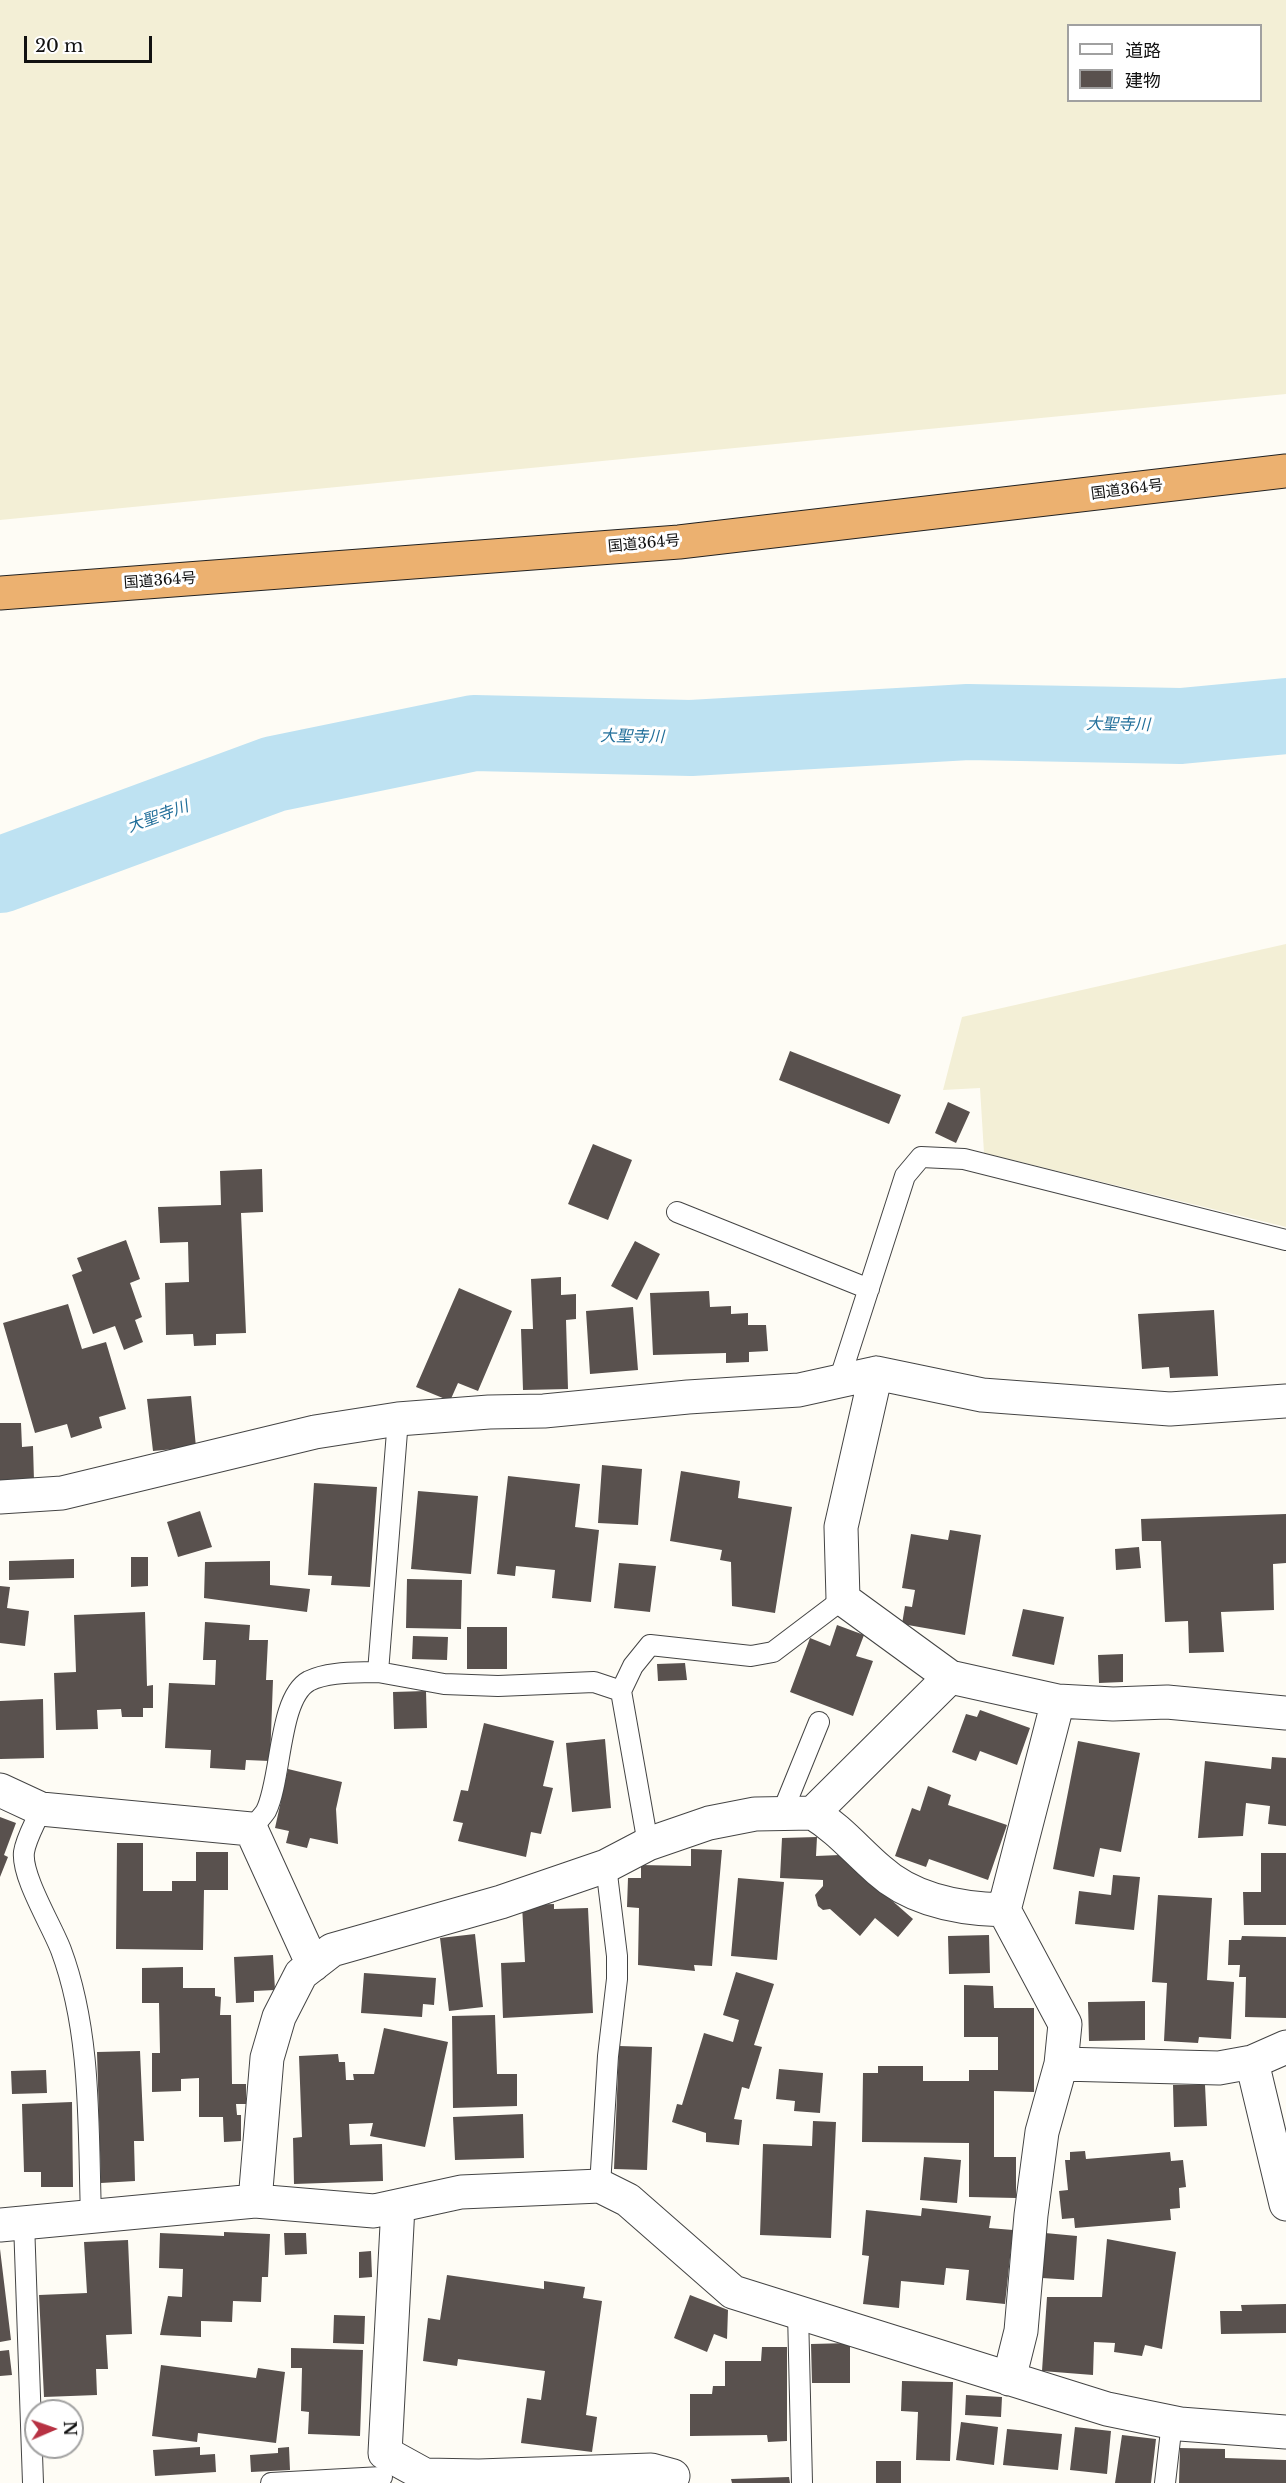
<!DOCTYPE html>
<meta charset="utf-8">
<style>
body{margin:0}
#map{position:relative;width:1286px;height:2483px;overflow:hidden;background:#fefcf5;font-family:"Libre Baskerville","Noto Sans JP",serif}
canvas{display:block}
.legend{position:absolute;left:1067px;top:24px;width:195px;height:78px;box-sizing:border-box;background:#fff;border:2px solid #a0a0a0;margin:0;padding:8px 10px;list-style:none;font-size:18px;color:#111}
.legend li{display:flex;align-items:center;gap:12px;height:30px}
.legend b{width:30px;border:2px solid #a0a0a0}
.north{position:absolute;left:24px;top:2399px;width:60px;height:60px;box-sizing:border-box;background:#fff;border:2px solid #a0a0a0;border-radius:50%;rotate:88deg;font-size:16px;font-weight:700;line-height:24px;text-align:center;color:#111}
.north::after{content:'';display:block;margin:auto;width:21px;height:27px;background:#b73243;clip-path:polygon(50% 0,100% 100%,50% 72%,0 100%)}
.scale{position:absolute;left:24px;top:36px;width:128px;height:27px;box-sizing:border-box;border:3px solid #111;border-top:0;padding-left:8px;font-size:18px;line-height:21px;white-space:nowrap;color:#111;-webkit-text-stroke:4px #fff;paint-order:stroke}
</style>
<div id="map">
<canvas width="1286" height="2483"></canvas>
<ul class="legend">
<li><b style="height:8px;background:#fff"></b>道路</li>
<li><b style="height:16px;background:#59514e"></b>建物</li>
</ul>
<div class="north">N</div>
<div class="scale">20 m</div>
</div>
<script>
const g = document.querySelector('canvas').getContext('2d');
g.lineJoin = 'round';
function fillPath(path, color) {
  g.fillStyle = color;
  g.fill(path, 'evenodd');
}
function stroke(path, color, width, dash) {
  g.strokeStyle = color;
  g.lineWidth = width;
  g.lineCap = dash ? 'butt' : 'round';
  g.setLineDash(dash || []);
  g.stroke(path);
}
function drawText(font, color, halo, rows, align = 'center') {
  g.font = font + ' "Libre Baskerville","Noto Sans JP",serif';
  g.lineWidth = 6;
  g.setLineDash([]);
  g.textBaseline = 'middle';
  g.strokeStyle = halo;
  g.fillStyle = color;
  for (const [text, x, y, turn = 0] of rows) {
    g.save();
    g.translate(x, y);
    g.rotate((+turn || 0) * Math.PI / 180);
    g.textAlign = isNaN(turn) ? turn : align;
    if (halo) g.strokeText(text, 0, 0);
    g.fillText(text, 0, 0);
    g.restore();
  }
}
fillPath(new Path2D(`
 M0,0H1286V394L0,520ZM1068,26H1260V100H1068Z
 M1286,944V1227L984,1153L980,1088L943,1090L962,1017Z`), '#f3efd6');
stroke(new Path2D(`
 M0,875L274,774L474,733L691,738L968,722L1181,726L1286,716`), '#bee2f2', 76);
fillPath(new Path2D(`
 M790,1051L901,1095L889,1124L779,1080Z
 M948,1102L970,1112L956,1143L935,1133Z
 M593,1144L632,1160L608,1220L568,1204Z
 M262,1169L263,1212L241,1213L246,1333L216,1334V1345L194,1346L193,1334L166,1335L165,1283L189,1282L188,1242L160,1243L158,1207L221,1205L220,1171Z
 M126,1240L140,1279L130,1283L142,1317L135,1320L143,1342L124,1350L115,1326L93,1334L72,1275L82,1271L77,1258Z
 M635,1241L660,1254L637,1300L611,1286Z
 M561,1277V1295L576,1294V1319L566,1320L568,1389L523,1390L521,1329H533L531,1279Z
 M459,1288L512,1311L478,1391L458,1383L450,1401L416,1387Z
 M709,1291L710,1307L731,1306V1314L748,1313V1325H766L768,1351L749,1352V1362L726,1363V1353L653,1355L650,1293Z
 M68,1304L82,1349L106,1342L126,1409L99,1417L102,1428L71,1438L67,1424L35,1433L3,1323Z
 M633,1307L638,1370L590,1374L586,1311Z
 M1214,1310L1218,1376L1170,1378L1169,1367L1142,1369L1138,1314Z
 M191,1396L196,1447L153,1451L147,1399Z
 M0,1423H21L22,1447L33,1446L34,1481L0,1482Z
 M602,1465L642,1469L638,1525L598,1523Z
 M681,1471L740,1481L738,1498L792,1507L775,1613L732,1606L731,1562L720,1560L722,1550L670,1541Z
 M508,1476L580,1484L575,1527L599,1530L591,1602L552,1598L555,1570L516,1566L515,1576L497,1574Z
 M314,1483L377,1487L370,1587L331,1585L332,1576L308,1575Z
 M418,1491L478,1496L471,1574L411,1569Z
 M200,1511L212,1547L178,1557L167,1522Z
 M1286,1514V1563L1273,1564L1274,1610L1221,1612L1224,1652L1189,1653L1188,1621L1165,1622L1161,1541H1142L1141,1519Z
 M950,1530L981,1535L965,1635L902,1624L905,1606L912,1607L915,1590L902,1588L911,1534L948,1540Z
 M1139,1547L1141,1568L1116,1570L1115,1549Z
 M131,1557H148V1586L131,1587Z
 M74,1559V1578L9,1580V1561Z
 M270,1561V1585L310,1589L307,1612L204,1598L205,1562Z
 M619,1563L656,1566L650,1612L614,1608Z
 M407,1579L462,1580L461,1629L406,1628Z
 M0,1586L10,1587L7,1608L29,1611L25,1646L0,1643Z
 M1023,1609L1064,1617L1054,1665L1012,1656Z
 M145,1612L147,1686L153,1685V1708H143V1717H122L121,1709L97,1710L98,1729L56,1730L54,1673L76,1672L74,1615Z
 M205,1622L250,1625L249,1640H268L266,1680H273L270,1761L246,1760L245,1770L210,1768L211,1750L165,1748L169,1683L215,1685L216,1660H203Z
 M837,1625L864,1635L856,1656L873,1661L853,1716L790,1692L810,1638L830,1646Z
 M467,1627H507V1669H467Z
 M413,1636L448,1637L447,1660L412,1659Z
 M1123,1654V1682L1099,1683L1098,1655Z
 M685,1663L687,1680L658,1681L657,1664Z
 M426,1691L427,1728L394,1729L393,1692Z
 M43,1699L44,1758L0,1759V1701Z
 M980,1710L1030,1728L1017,1765L980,1751L976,1761L952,1752L966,1714L977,1717Z
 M484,1723L554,1741L543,1786L553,1788L541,1834L531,1832L526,1857L458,1841L463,1823L453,1821L461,1790L468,1791Z
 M605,1739L611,1808L572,1812L566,1743Z
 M1078,1741L1140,1753L1121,1852L1100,1848L1094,1877L1053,1869Z
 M1272,1757L1286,1758V1826L1268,1824L1270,1806L1246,1803L1243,1836L1198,1838L1205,1761L1271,1769Z
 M288,1769L342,1782L336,1809L338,1844L310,1838L307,1848L286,1843L289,1831L275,1828Z
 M928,1786L951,1795L948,1805L1007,1825L988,1880L929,1859L926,1867L895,1856L912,1808L920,1811Z
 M0,1817L16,1823L4,1855L8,1857L0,1877Z
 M817,1837L816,1856L840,1855L913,1919L898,1937L875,1918L860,1936L830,1909L823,1910L818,1906L815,1895L823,1886V1880L780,1878L782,1838Z
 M117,1843H143V1891H172V1881H196V1852H228V1890H204L203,1950L116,1949Z
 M691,1849L722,1850L712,1966L694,1965L695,1971L638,1965L639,1908L627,1907L628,1878H641V1865L691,1866Z
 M1261,1853H1286V1925H1244L1243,1892H1261Z
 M1113,1875L1140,1877L1134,1930L1075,1924L1079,1891L1111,1895Z
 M738,1878L784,1882L777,1960L731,1956Z
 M1158,1895L1212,1898L1207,1980L1234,1982L1231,2039L1199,2037L1198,2043L1164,2041L1167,1983L1152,1982Z
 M554,1904V1909L588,1908L593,2013L503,2018L501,1963L525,1962L522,1905Z
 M475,1934L483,2007L449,2011L440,1938Z
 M989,1935L990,1973L949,1974L948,1936Z
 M1242,1936L1286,1937V2018L1245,2017L1246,1977H1239L1240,1965H1228L1229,1940H1241Z
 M273,1955L275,1990L254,1991V2002L236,2003L234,1957Z
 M183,1967V1988H215V1996L221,1997L220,2015H231L232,2084H246V2104H236L237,2115H241V2141L224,2142L223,2117H199V2078L181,2079V2091L152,2092V2053H160L159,2003H142V1968Z
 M736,1972L774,1984L754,2045L762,2047L749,2089L742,2087L734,2119L742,2120L739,2145L706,2142V2133L672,2122L677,2104L682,2105L704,2033L733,2042L739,2020L723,2015Z
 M364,1973L436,1978L434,2005L423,2004L422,2017L361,2013Z
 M964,1985L993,1986L994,2008H1034V2092L994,2091V2157H1016V2198L969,2197V2143L862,2142L863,2073H878V2066H923V2081H969V2070H998V2037H964Z
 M1145,2001V2040L1089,2041L1088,2002Z
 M495,2015L497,2074H517V2106L453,2108L452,2016Z
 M384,2028L448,2042L425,2147L370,2136L373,2123L349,2124L350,2145L382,2144L383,2181L294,2184L293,2138L302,2137L299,2056L338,2054L339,2062H345L346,2080H354L353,2074H374Z
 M619,2046L652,2047L647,2170L614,2169Z
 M140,2051L144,2141H134L135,2181L101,2183L97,2052Z
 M779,2069L823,2073L820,2113L794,2111L795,2101L776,2099Z
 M46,2070L47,2093L12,2094L11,2071Z
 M1173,2085H1205L1207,2126L1174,2127Z
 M72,2102L73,2187H41V2172H24L22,2104Z
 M523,2114L524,2158L455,2160L453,2117Z
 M813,2121L836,2122L831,2238L760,2235L763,2144L812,2146Z
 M1085,2151L1086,2159L1170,2152L1171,2161L1183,2160L1186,2187L1179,2188L1180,2208L1170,2209L1171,2220L1075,2228L1074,2218L1062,2219L1059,2191L1068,2190L1065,2160H1070V2152Z
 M924,2157L961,2160L957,2203L920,2200Z
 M922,2208L991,2216L989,2228L1013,2230L1005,2304L966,2300L969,2270L946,2268L944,2285L901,2281L899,2308L863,2304L869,2256L862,2255L866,2210L921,2216Z
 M224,2232L270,2234L268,2277H262L261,2302L233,2301L232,2322L201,2321V2337L160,2335L168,2296L182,2297L183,2269L159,2268L160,2233L224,2236Z
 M284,2233H306L307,2254L285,2255Z
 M1045,2233L1077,2236L1074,2280L1042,2278Z
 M1107,2239L1176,2252L1162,2349L1145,2345L1142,2356L1114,2352L1115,2343L1094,2342L1093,2375L1042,2371L1047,2297H1102Z
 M128,2240L132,2334L106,2335L108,2369H96L97,2395L44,2397L39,2295L87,2293L84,2242Z
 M0,2249L11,2340L0,2342Z
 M371,2251L372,2277L359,2278V2252Z
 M447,2275L544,2289V2281L585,2287L583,2298L602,2301L586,2415L597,2417L592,2452L521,2443L527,2398L541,2400L545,2371L458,2359L457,2366L423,2361L428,2318L440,2320Z
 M690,2295L728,2310L727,2339L714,2334L707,2352L674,2338Z
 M1286,2304V2333L1221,2334L1220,2311H1242L1241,2305Z
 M334,2315L365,2316L364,2344L333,2343Z
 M850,2343V2383H812L811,2344Z
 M762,2347H787V2441L768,2442L767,2435L690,2436V2394H712L713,2386H725V2361H761Z
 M291,2348L363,2350L360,2436L308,2434L309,2412L301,2411L302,2368H291Z
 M9,2350L12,2375L0,2376V2351Z
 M161,2365L256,2378L258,2368L285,2372L276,2443L198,2433L197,2442L152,2436Z
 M902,2381L953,2382L950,2461L916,2460L918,2412L901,2411Z
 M966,2395L1002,2397L1001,2417L965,2415Z
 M961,2422L998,2427L994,2465L956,2460Z
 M1075,2427L1111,2431L1107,2474L1070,2470Z
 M1007,2429L1062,2434L1058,2470L1003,2465Z
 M1122,2435L1156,2439L1151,2483H1115Z
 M200,2447V2455L215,2454L216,2472L155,2476L153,2450Z
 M289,2447L290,2470L251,2472L250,2455L278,2453V2448Z
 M1180,2448L1225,2449V2458L1286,2460V2483H1179Z
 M876,2461H901V2483H876Z
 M789,2477L790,2483H732L731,2479Z`), '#59514e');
const service = new Path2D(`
 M677,1212L869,1289
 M839,1381L905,1176L921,1157L964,1159L1286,1240
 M378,1672L444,1684L498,1686L594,1682L621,1691
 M41,1809C36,1822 26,1838 24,1852C21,1876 52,1926 61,1950C92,2033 88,2128 91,2216
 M782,1813L819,1722
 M251,1829C256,1823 262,1817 266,1811C282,1779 278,1698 309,1681C329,1671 357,1673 378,1672L398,1419
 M648,1844L621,1691L633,1666L650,1645L751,1656L773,1652L843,1599
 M600,2186L608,2056L617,1979V1956L606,1866
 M24,2222L33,2483
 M798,2312L802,2483
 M271,2483L382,2477
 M1165,2483L1172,2422`);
const minor = new Path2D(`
 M876,1373L841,1527L843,1599L950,1677L1058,1701L1113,1704L1167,1702L1286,1713
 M0,1497L62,1493L315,1432L398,1419L489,1412L544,1411L688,1397L799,1390L876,1373L982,1395L1170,1409L1286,1401
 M0,1790L41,1809L251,1829L313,1965
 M813,1813C839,1829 856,1850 879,1870C913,1901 960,1909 1004,1910
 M1252,2062L1286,2204
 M1061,2064L1219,2068L1252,2062L1286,2047
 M255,2201L267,2058L279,2017L301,1974L332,1950L501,1902L606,1866L648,1844L709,1823L755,1814L813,1813L950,1677
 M398,2206L385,2453L425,2475L479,2476L651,2470L673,2476
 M0,2225L255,2201L374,2211L461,2192L600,2186L628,2200L733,2292L1107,2409L1180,2424L1286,2432
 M1009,2379L1021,2331L1031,2215L1042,2132L1061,2064L1065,2024L1004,1910L1058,1701`);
const trunk = new Path2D(`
 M0,593L679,542L1286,471`);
stroke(service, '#444', 22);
stroke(minor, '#444', 35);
stroke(trunk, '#222', 35);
stroke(service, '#fff', 20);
stroke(minor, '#fff', 33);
stroke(trunk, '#ecb170', 33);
drawText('15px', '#111', '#fff', [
 ["国道364号",1127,490,-7],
 ["国道364号",644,544,-5],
 ["国道364号",160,581,-4]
]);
drawText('italic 16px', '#226f9a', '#fff', [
 ["大聖寺川",1118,725,1],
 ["大聖寺川",632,737,1],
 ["大聖寺川",158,817,-20]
]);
</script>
